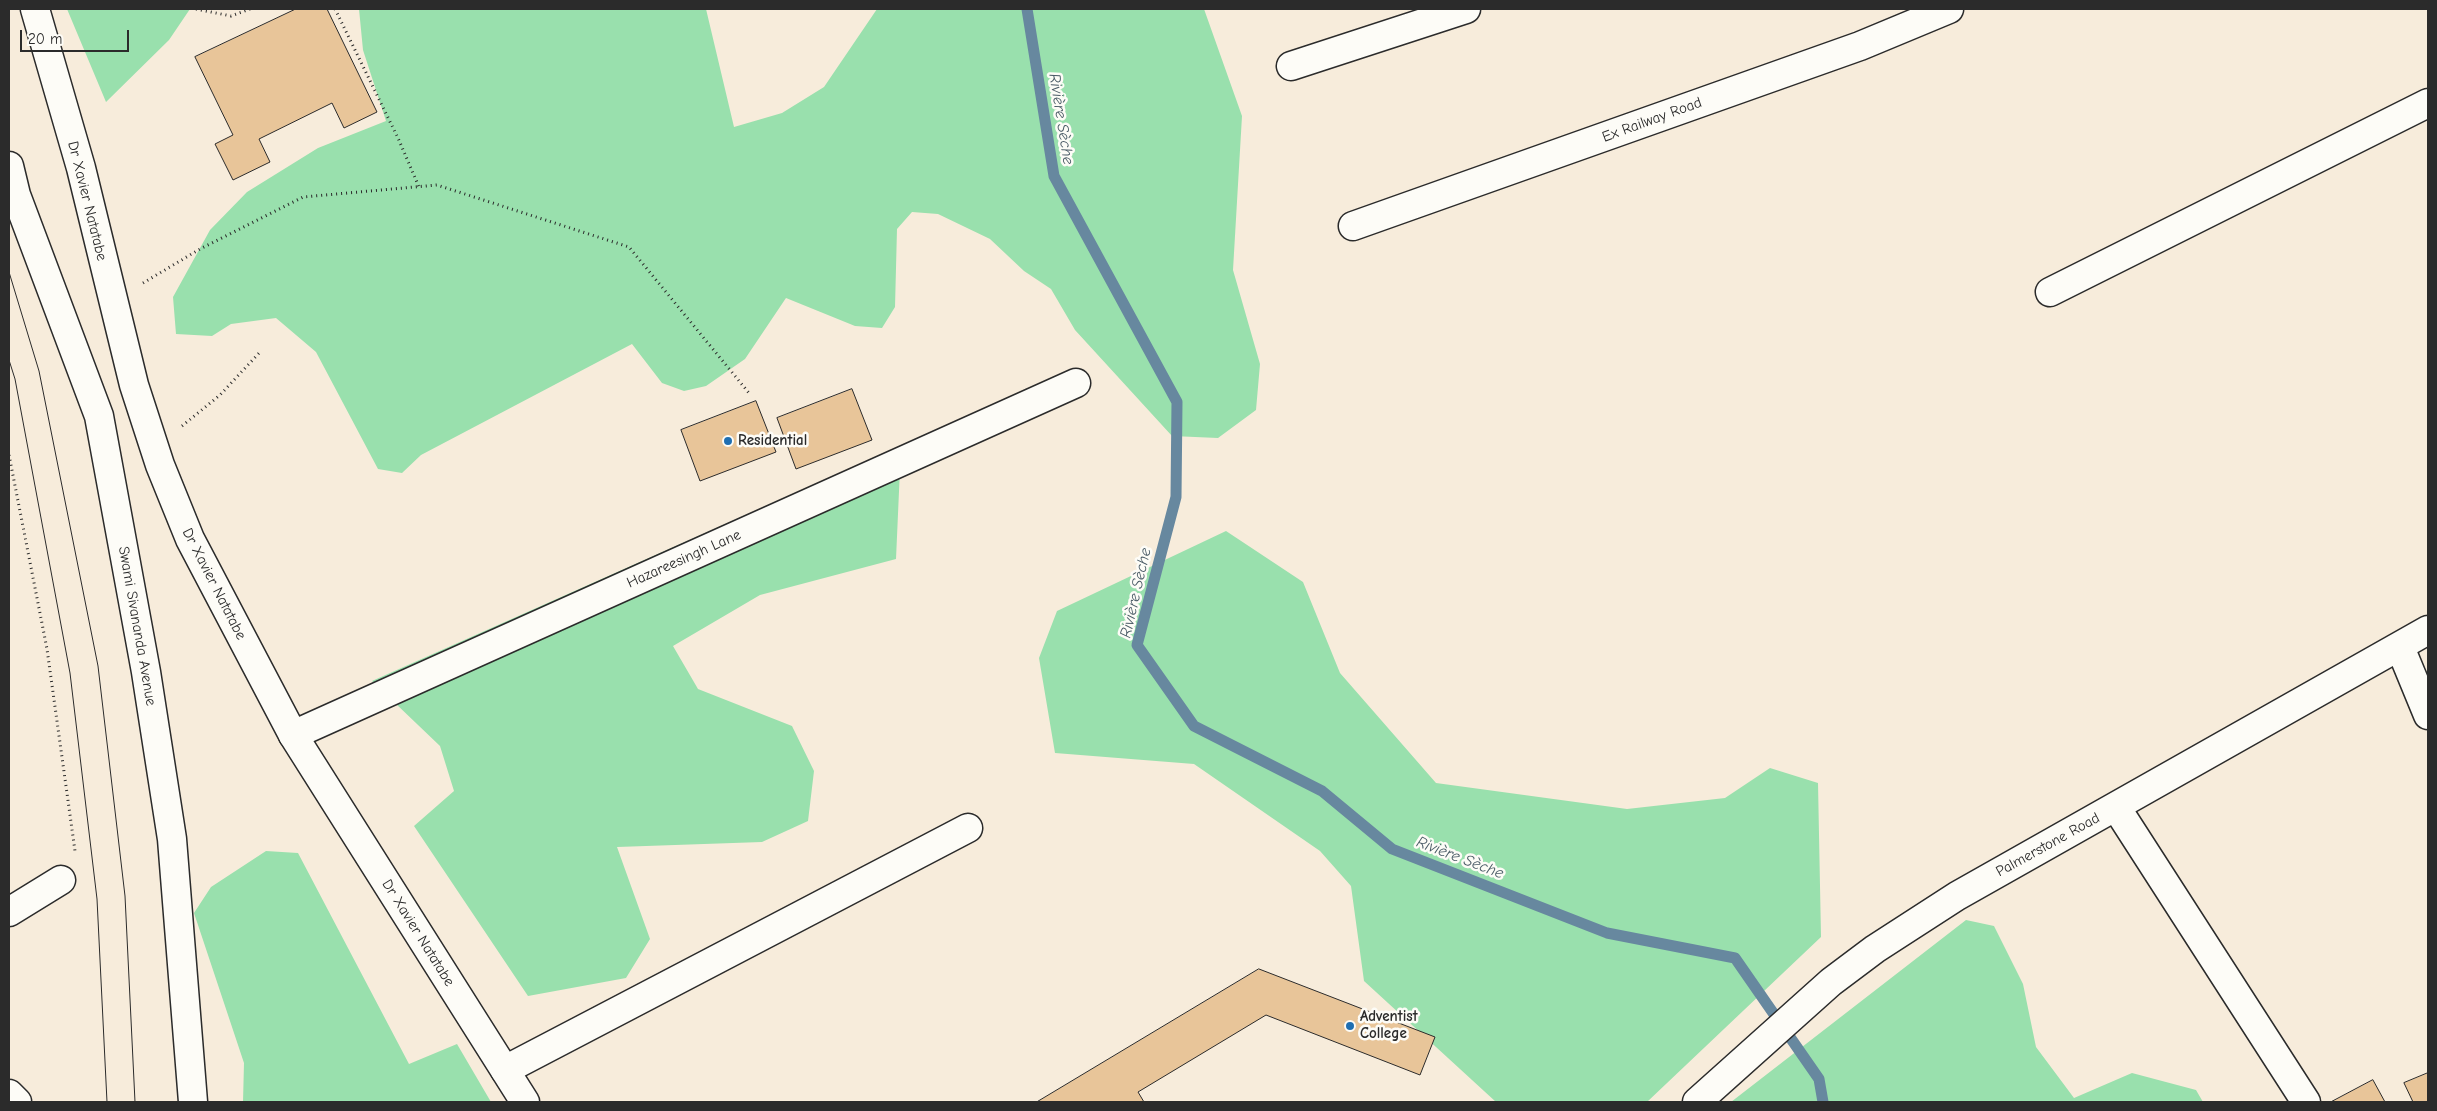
<!DOCTYPE html>
<meta charset="utf-8">
<style>
body{margin:0}
#map{position:relative;width:2437px;height:1111px;overflow:hidden;background:#f7ecdb;font-family:"Comic Neue",sans-serif}
canvas{display:block}
.frame{position:absolute;inset:0;border:10px solid #2b2b2b;pointer-events:none}
.scale{position:absolute;left:20px;top:30px;width:109px;height:22px;box-sizing:border-box;border:2px solid #2b2b2b;border-top:0;padding-left:6px;font-size:15px;line-height:18px;white-space:nowrap;color:#2b2b2b;-webkit-text-stroke:4px #fdfcf7;paint-order:stroke}
</style>
<div id="map">
<canvas width="2437" height="1111"></canvas>
<div class="frame"></div>
<div class="scale">20 m</div>
</div>
<script>
const g = document.querySelector('canvas').getContext('2d');
g.lineJoin = 'round';
function fillPath(path, color) {
  g.fillStyle = color;
  g.fill(path, 'evenodd');
}
function stroke(path, color, width, dash) {
  g.strokeStyle = color;
  g.lineWidth = width;
  g.lineCap = dash ? 'butt' : 'round';
  g.setLineDash(dash || []);
  g.stroke(path);
}
function drawText(font, color, halo, rows, align = 'center') {
  g.font = font + ' "Comic Neue",sans-serif';
  g.lineWidth = 5;
  g.setLineDash([]);
  g.textBaseline = 'middle';
  g.strokeStyle = halo;
  g.fillStyle = color;
  for (const [text, x, y, turn = 0] of rows) {
    g.save();
    g.translate(x, y);
    g.rotate((+turn || 0) * Math.PI / 180);
    g.textAlign = isNaN(turn) ? turn : align;
    if (halo) g.strokeText(text, 0, 0);
    g.fillText(text, 0, 0);
    g.restore();
  }
}
fillPath(new Path2D(`
 M67,9H190L169,40L106,102Z
 M359,9H706L734,127L782,113L824,87L877,9H1204L1242,116L1233,270L1260,364L1256,410L1218,438L1172,436L1075,330L1051,289L1024,271L990,239L938,214L912,212L897,229L895,307L882,328L855,326L786,298L745,359L706,386L684,391L662,383L632,344L421,455L402,473L378,469L316,352L276,318L231,324L212,336L176,334L173,297L210,230L247,192L318,148L386,121L363,50Z
 M901,446L896,559L760,595L673,646L698,689L792,726L814,771L808,821L762,842L617,847L650,939L626,978L528,996L414,826L454,791L440,746L372,681Z
 M1226,531L1303,582L1340,673L1436,783L1627,809L1725,798L1770,768L1818,783L1821,937L1647,1102H1496L1364,981L1351,886L1320,851L1194,764L1055,753L1039,658L1057,611Z
 M266,851L298,853L409,1064L457,1044L491,1102H243L244,1063L194,913L211,887Z
 M1966,920L1994,926L2023,984L2036,1047L2074,1098L2132,1073L2196,1090L2203,1102H1731Z`), '#99e0ad');
stroke(new Path2D(`
 M1027,9L1054,176L1177,402L1176,497L1137,645L1194,726L1322,791L1392,849L1607,933L1735,958L1819,1079L1823,1102`), '#67889f', 11);
const building = new Path2D(`
 M296,9H327L377,112L344,128L332,103L259,139L270,162L233,180L215,144L233,135L195,57Z
 M852,389L872,440L796,469L777,418Z
 M756,401L776,452L700,481L681,430Z
 M1259,969L1435,1037L1420,1075L1266,1015L1138,1092L1144,1102H1037Z
 M2428,1073V1102H2413L2404,1083Z
 M2373,1080L2385,1102H2331Z`);
fillPath(building, '#e8c599');
stroke(building, '#2b2b2b', 1);
const minor = new Path2D(`
 M1291,66L1466,9
 M1353,226L1860,46L1949,9
 M2050,292L2428,103
 M2400,647L2428,715
 M293,735L1076,383
 M2116,807L2306,1102
 M9,912L61,880
 M505,1070L968,828
 M9,1094L17,1102`);
const major = new Path2D(`
 M35,9L81,168L134,385L160,465L190,539L293,735L525,1102
 M9,166L16,195L99,416L146,672L172,839L193,1102
 M1697,1102L1831,982L1875,949L1957,896L2428,630`);
stroke(minor, '#2b2b2b', 31);
stroke(major, '#2b2b2b', 31);
stroke(new Path2D(`
 M196,9L231,16L250,9
 M335,9L398,138L419,187
 M143,283L200,249L303,197L437,185L629,247L749,393
 M182,426L220,395L261,351
 M9,455L47,649L75,851`), '#2b2b2b', 3, [1, 4]);
stroke(minor, '#fdfcf7', 28);
stroke(major, '#fdfcf7', 28);
stroke(new Path2D(`
 M9,272L39,371L98,666L125,896L135,1102
 M9,360L15,379L70,673L97,899L107,1102`), '#2b2b2b', 1);
for (const [x, y, r, color] of [
 [728,441,5,"#1f6fb2"],
 [1350,1026,5,"#1f6fb2"]
]) {
  const dot = new Path2D();
  dot.arc(x, y, r, 0, 2 * Math.PI);
  g.fillStyle = color;
  g.fill(dot);
  stroke(dot, '#fdfcf7', 2);
}
drawText('15px', '#2b2b2b', '#fdfcf7', [
 ["Ex Railway Road",1652,120,-20],
 ["Dr Xavier Natatabe",87,201,76],
 ["Hazareesingh Lane",684,559,-24],
 ["Dr Xavier Natatabe",214,584,63],
 ["Swami Sivananda Avenue",137,626,80],
 ["Palmerstone Road",2048,845,-29],
 ["Dr Xavier Natatabe",418,933,58]
]);
drawText('bold 15px', '#2b2b2b', '#fdfcf7', [
 ["Residential",738,441],
 ["Adventist",1360,1017],
 ["College",1360,1034]
], 'left');
drawText('italic 16px', '#495a65', '#fdfcf7', [
 ["Rivière Sèche",1061,119,81],
 ["Rivière Sèche",1136,593,-77],
 ["Rivière Sèche",1460,858,21]
]);
</script>
